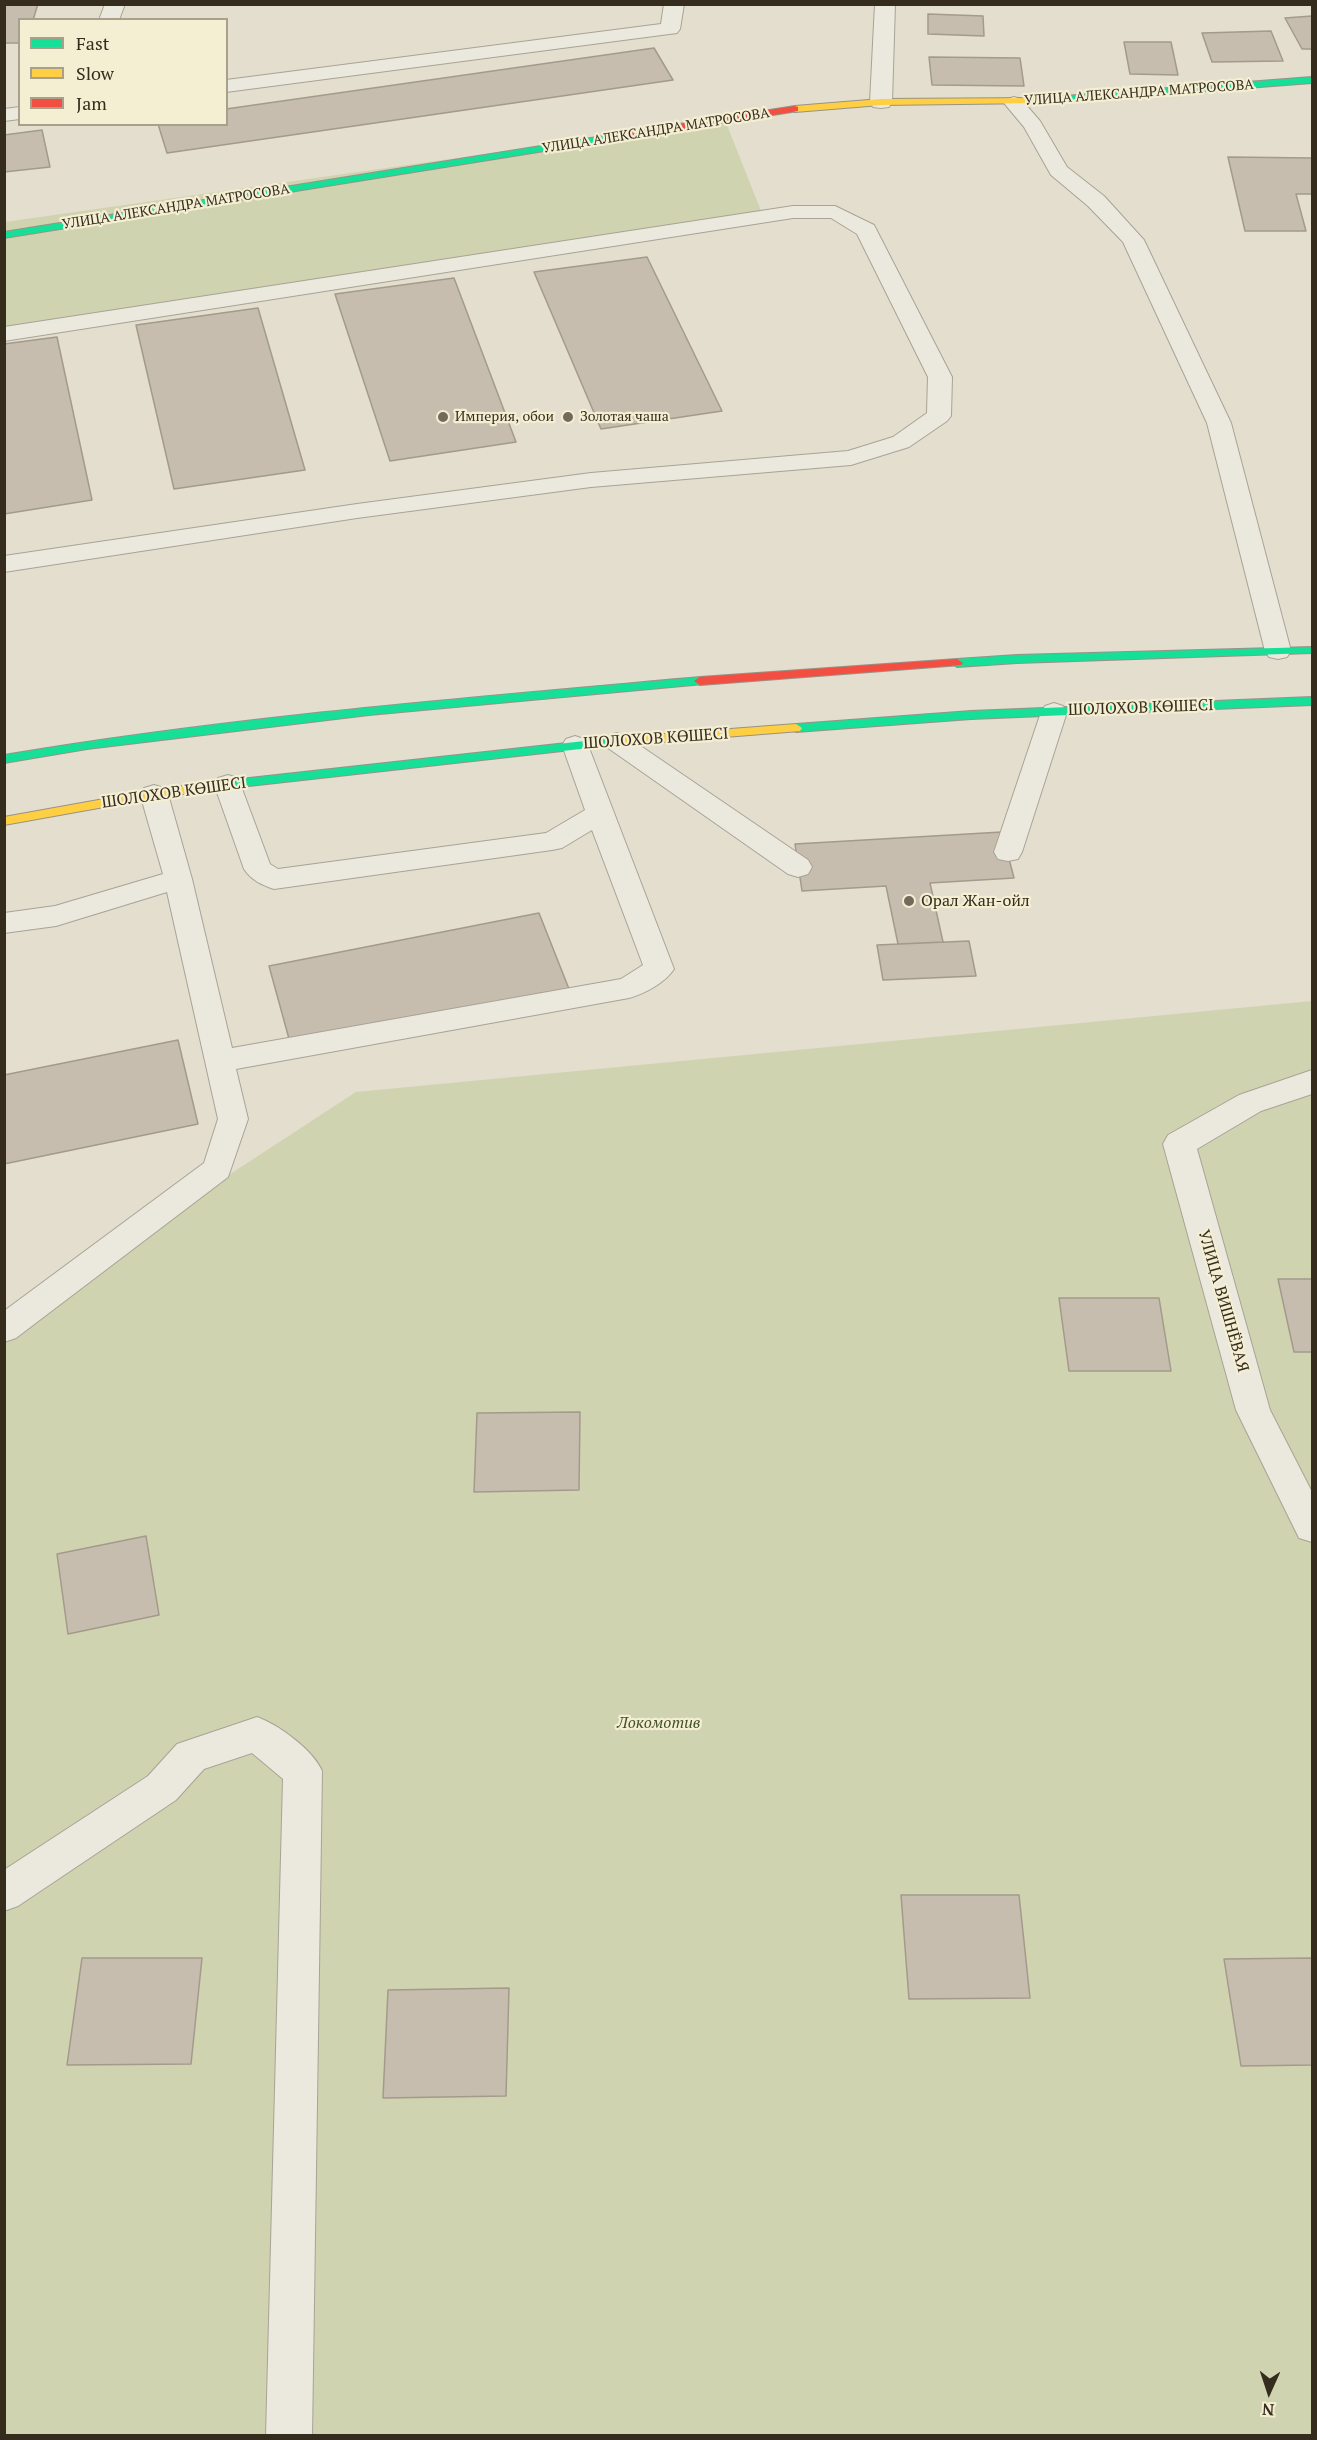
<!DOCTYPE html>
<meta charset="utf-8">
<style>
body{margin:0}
#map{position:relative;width:1317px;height:2440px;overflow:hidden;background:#e3decd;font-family:"PT Serif",serif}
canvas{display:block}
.frame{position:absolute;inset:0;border:6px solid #362c1e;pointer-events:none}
.legend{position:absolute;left:18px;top:18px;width:210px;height:108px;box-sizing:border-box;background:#f4eed3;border:2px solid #a8a08b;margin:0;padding:8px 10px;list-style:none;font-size:18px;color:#362c1e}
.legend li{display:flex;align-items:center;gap:12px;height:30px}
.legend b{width:30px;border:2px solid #a8a08b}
.north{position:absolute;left:1239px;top:2362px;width:60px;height:60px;-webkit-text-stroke:4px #f4eed3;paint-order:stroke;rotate:183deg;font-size:16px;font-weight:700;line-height:24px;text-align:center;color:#362c1e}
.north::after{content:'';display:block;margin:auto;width:21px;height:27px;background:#362c1e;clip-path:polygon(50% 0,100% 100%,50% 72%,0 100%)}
</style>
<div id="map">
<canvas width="1317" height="2440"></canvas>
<div class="frame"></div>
<ul class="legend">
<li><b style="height:8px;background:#16e098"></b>Fast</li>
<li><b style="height:8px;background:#ffcf43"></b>Slow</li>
<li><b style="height:8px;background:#f24e42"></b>Jam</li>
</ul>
<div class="north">N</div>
</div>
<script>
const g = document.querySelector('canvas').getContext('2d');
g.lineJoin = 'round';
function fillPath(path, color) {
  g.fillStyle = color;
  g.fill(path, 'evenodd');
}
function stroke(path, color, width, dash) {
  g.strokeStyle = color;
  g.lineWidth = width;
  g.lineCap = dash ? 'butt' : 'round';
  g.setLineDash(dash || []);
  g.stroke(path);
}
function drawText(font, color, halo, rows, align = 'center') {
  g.font = font + ' "PT Serif",serif';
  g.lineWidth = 4.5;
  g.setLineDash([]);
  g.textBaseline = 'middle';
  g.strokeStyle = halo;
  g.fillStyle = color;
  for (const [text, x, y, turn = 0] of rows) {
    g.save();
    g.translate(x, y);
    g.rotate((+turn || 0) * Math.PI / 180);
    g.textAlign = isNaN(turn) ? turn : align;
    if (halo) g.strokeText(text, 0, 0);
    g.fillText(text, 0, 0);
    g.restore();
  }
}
fillPath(new Path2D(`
 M725,120L763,216L5,337V222Z
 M1312,1001V2435L5,2436V1321L356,1092Z`), '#cfd3b0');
const building = new Path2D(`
 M4,4H38L33,20H20V43H4Z
 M928,14L983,16L984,36L928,34Z
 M1312,16V49H1302L1285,18Z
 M1271,31L1283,61L1212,62L1202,33Z
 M1124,42H1171L1178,75L1130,74Z
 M654,48L673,80L167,153L158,124H226V109Z
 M929,57L1020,58L1024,86L932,85Z
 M42,130L50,167L4,172V135Z
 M1228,157L1312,158V194H1296L1306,231H1245Z
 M647,257L722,411L601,429L534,272Z
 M454,278L516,442L390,461L335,294Z
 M258,308L305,470L174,489L136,325Z
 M57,337L92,500L4,514V344Z
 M1002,832L1014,878L930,883L943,942L898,944L886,886L802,891L795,844Z
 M539,913L569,989L291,1046L269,966Z
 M969,941L976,976L883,980L877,945Z
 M178,1040L198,1124L4,1164V1075Z
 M1278,1279H1312V1352H1294Z
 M1059,1298H1159L1171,1371H1069Z
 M580,1412L579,1490L474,1492L477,1413Z
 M146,1536L159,1615L68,1634L57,1554Z
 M901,1895H1019L1030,1998L909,1999Z
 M82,1958H202L191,2064L67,2065Z
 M1312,1958V2065L1241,2066L1224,1959Z
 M509,1988L506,2096L383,2098L388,1990Z`);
fillPath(building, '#c7bdae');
stroke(building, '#a39a8c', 1.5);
const lane = new Path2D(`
 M664,4H684L680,29L677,33L226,92V80L661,24Z
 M1014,97L1021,99L1040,121L1067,167L1104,196L1144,240L1231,423L1291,651L1287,657L1278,659L1269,657L1265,651L1207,423L1123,242L1088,206L1051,175L1024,127L1004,103L1007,99Z
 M20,107V119L4,121V109Z
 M793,206H835L874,225L952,377L951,416L947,421L909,447L851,465L591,487L357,518L4,572V556L357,504L591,473L848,451L893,437L927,413L928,377L857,234L831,218H793L4,341V327Z
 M1054,703L1063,706L1067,712L1022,852L1018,859L1008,861L998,859L994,852L1041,712L1045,706Z
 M617,733L626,736L808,860L812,867L808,874L798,877L788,874L608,748L604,742L608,736Z
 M575,736L584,739L588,745L674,969C665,983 644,994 629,998L236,1069L248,1119L228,1177L16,1338L4,1342V1311L204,1163L218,1119L167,892L56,926L4,933V913L55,906L163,874L140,794L144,788L154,785L164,788L168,794L192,879L232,1048L621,979L643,965L592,830L562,848L552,850L274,889C262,885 251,880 244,869L214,784L218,778L228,775L238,778L270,864L278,869L546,833L585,810L562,745L566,739Z`);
const street = new Path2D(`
 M105,4H125L119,20H99Z
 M875,4H895L892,102L889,107L881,108L873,107L870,102Z
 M1312,1070V1094L1261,1111L1197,1149L1270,1410L1312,1492V1542L1299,1538L1236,1410L1163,1144L1168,1135L1239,1095Z
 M257,1717C279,1725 313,1750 322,1771L312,2436H266L283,1779L252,1753L204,1769L176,1800L18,1906L4,1911V1870L148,1776L177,1744Z`);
const fast = new Path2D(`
 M1312,77V83L1038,104L1034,101L1038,98Z
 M622,133L625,134V138L4,238V232Z
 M1312,647V653L1017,663L957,667L951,663L957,659L1017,655Z
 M700,677L706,681L704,684L369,715L87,749L4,763V755C235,716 468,698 700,677Z
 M1312,697V705L971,719L796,732L790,728L796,724L971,711Z
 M612,738L618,742L616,745L222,789L216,785L222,781Z`);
const slow = new Path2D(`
 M1038,98L1041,99V103L881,105L795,112L791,109L795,106L881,99Z
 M796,724L802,728L800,731L612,746L606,742L612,738Z
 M222,781L228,785L226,788L154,798L4,825V817L154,790Z`);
const jam = new Path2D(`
 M795,106L798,107V111L622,139L618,136L622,133Z
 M957,659L963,663L961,665L700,685L694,681L700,677Z`);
stroke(lane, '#a8a396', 2);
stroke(street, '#a8a396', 2);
stroke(fast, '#989286', 2);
stroke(slow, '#989286', 2);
stroke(jam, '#989286', 2);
fillPath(lane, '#ebe8de');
fillPath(street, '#ebe8de');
fillPath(fast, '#16e098');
fillPath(slow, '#ffcf43');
fillPath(jam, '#f24e42');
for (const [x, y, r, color] of [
 [443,417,6,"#736a5b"],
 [568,417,6,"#736a5b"],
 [909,901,6,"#736a5b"]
]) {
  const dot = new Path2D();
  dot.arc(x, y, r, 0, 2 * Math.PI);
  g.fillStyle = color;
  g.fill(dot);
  stroke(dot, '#f4eed3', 2);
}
drawText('14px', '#362c1e', '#f4eed3', [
 ["УЛИЦА АЛЕКСАНДРА МАТРОСОВА",1139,93,-4],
 ["УЛИЦА АЛЕКСАНДРА МАТРОСОВА",656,131,-9],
 ["УЛИЦА АЛЕКСАНДРА МАТРОСОВА",176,207,-9]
]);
drawText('14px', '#362c1e', '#f4eed3', [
 ["Империя, обои",455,417],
 ["Золотая чаша",580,417]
], 'left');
drawText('16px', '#362c1e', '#f4eed3', [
 ["ШОЛОХОВ КӨШЕСІ",1141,708,-2],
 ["ШОЛОХОВ КӨШЕСІ",656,739,-4],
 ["ШОЛОХОВ КӨШЕСІ",174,793,-8],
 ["УЛИЦА ВИШНЁВАЯ",1223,1301,74]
]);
drawText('16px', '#362c1e', '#f4eed3', [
 ["Орал Жан-ойл",921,901]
], 'left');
drawText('italic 16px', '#425226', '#f4eed3', [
 ["Локомотив",659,1723]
]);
</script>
